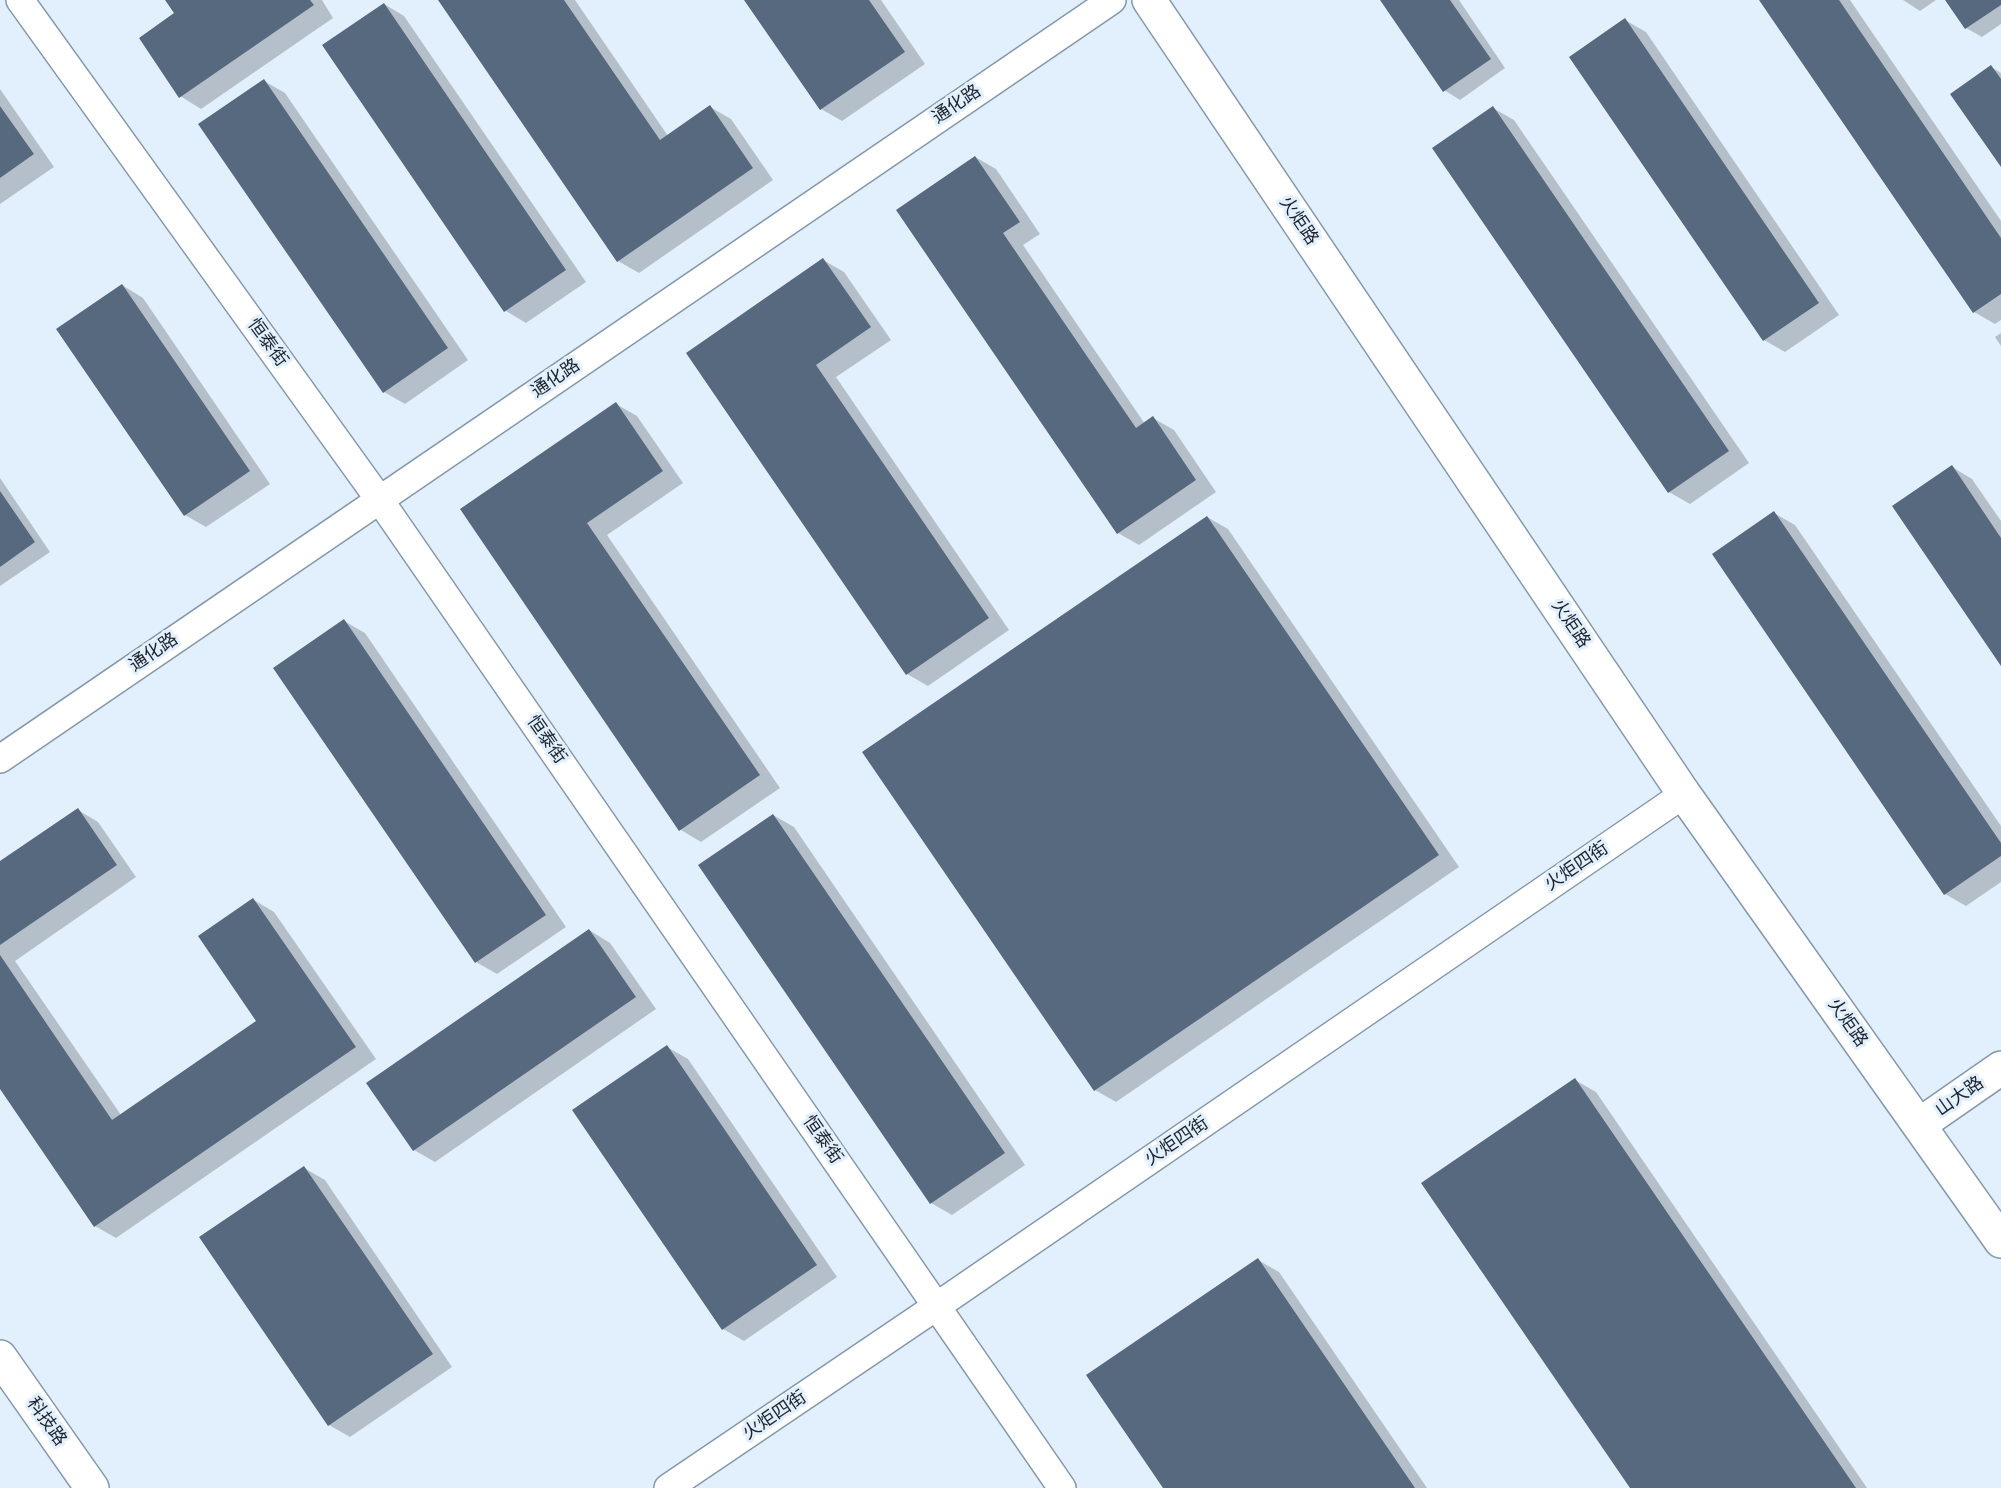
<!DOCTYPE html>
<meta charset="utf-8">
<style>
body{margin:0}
canvas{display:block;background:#e2effd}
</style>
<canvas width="2001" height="1488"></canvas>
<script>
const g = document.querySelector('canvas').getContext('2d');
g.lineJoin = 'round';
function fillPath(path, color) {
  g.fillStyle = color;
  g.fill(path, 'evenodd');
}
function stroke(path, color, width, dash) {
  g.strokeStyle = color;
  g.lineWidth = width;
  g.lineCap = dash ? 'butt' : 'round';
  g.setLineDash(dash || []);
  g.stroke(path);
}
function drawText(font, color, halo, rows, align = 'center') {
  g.font = font + ' "Sofia Sans Condensed","Noto Sans SC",sans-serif';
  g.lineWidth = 6;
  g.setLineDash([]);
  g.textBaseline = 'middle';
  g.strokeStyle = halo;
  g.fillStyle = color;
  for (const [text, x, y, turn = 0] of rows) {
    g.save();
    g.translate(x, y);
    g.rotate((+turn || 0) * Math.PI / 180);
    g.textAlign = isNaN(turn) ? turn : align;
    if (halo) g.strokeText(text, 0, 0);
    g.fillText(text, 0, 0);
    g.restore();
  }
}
fillPath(new Path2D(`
 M167,0H322L333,18L201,109L180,96L177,14Z
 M440,0H575L668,136L710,107L731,119L773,180L639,273L618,261Z
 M746,0H881L925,64L842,121L821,109Z
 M1382,0H1459L1505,68L1460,100L1444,90Z
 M1761,0H1850L2001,221V320L1995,324L1974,312Z
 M1903,0H1936L1920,11Z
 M1947,0H2001V24L1982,37L1966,28Z
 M384,4L404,16L586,282L526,323L506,311Z
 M1625,20L1646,32L1839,315L1785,352L1764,340L1571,57Z
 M1991,67L2001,73V164Z
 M264,81L285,93L468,360L405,404L384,392Z
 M0,89L54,167L0,204Z
 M1493,108L1514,120L1749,463L1690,504L1669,492Z
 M975,157L996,169L1040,234L1023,245L1145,424L1153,418L1174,430L1216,492L1139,545L1118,533L898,210Z
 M823,260L844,272L891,340L836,377L1009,630L928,686L907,674L688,354Z
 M122,285L143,298L270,484L206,527L185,515L58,329Z
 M2001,333V346L1995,337Z
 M616,404L637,416L683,483L607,535L780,788L701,842L681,830L462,510Z
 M1952,467L1972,479L2001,521V663Z
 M0,478L50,552L0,586Z
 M1774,513L1795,525L2001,826V882L1966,906L1945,894Z
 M1207,517L1228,529L1459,867L1116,1102L1095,1090Z
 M344,621L365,633L566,927L497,974L476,962Z
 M78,810L98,822L136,877L15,961L121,1115L258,1021L254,900L274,912L376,1059L116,1238L95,1226L0,1087V863Z
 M773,815L794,827L1025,1165L952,1215L931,1203Z
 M589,930L610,943L656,1009L435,1162L414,1150Z
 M667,1047L688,1059L837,1277L744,1341L723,1329Z
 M1575,1080L1596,1092L1867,1488H1631Z
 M304,1168L325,1180L452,1367L350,1437L329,1425Z
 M1258,1260L1279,1272L1427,1488H1165Z`), '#0003');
fillPath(new Path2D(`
 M165,0H310L314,5L179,98L139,38L174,13Z
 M438,0H564L660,140L710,105L753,168L617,262Z
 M744,0H869L905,52L820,110Z
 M1380,0H1450L1491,59L1443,92Z
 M1759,0H1839L2001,238V294L1973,313Z
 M1945,0H2001V5L1965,29Z
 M384,3L566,270L504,312L322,45Z
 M1625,18L1819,303L1763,341L1569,57Z
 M1991,65L2001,79V167L1950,94Z
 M264,79L448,348L383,393L198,124Z
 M0,106L34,154L0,178Z
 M1493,106L1729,451L1668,493L1432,148Z
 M975,156L1020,222L1003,233L1136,428L1153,416L1196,480L1117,534L896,210Z
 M823,258L871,327L816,365L989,618L906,675L686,353Z
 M122,284L250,471L184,516L56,329Z
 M616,402L663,471L587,523L760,775L679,831L460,509Z
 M1952,465L2001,538V666L1892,506Z
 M0,491L35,542L0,567Z
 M1774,511L2001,843V856L1944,895L1712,554Z
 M1207,516L1439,855L1094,1091L862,752Z
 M344,619L546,915L475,963L273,668Z
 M78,808L117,865L0,945V861Z
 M773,814L1005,1153L930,1204L698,865Z
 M253,898L356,1047L94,1227L0,1089V955L112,1120L256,1021L198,936Z
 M589,929L636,997L413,1151L366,1083Z
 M667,1045L817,1265L722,1330L572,1110Z
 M1575,1078L1856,1488H1630L1421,1183Z
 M304,1166L433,1354L328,1426L199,1237Z
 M1258,1258L1415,1488H1163L1086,1375Z`), '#57697e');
const minor = new Path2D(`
 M20,0L379,499L1062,1488
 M0,759L1112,0
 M668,1488L937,1306L1684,794`);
const secondary = new Path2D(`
 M1149,0L1684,794L2001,1241
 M1919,1125L2001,1068`);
const primary = new Path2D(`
 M0,1357L92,1488`);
stroke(minor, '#8498ad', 30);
stroke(secondary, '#8498ad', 36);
stroke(primary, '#8498ad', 36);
stroke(minor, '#fff', 27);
stroke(secondary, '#fff', 33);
stroke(primary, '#fff', 33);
drawText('18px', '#1c232c', '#e2effd', [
 ["通化路",957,105,-34],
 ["火炬路",1298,221,56],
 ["恒泰街",267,343,54],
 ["通化路",556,379,-34],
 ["火炬路",1570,624,56],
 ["通化路",154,653,-34],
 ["恒泰街",546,740,55],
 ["火炬四街",1577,867,-34],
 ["火炬路",1847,1023,55],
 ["山大路",1960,1097,-35],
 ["恒泰街",822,1140,55],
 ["火炬四街",1177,1142,-34],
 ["火炬四街",775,1416,-34],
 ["科技路",46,1422,55]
]);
</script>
